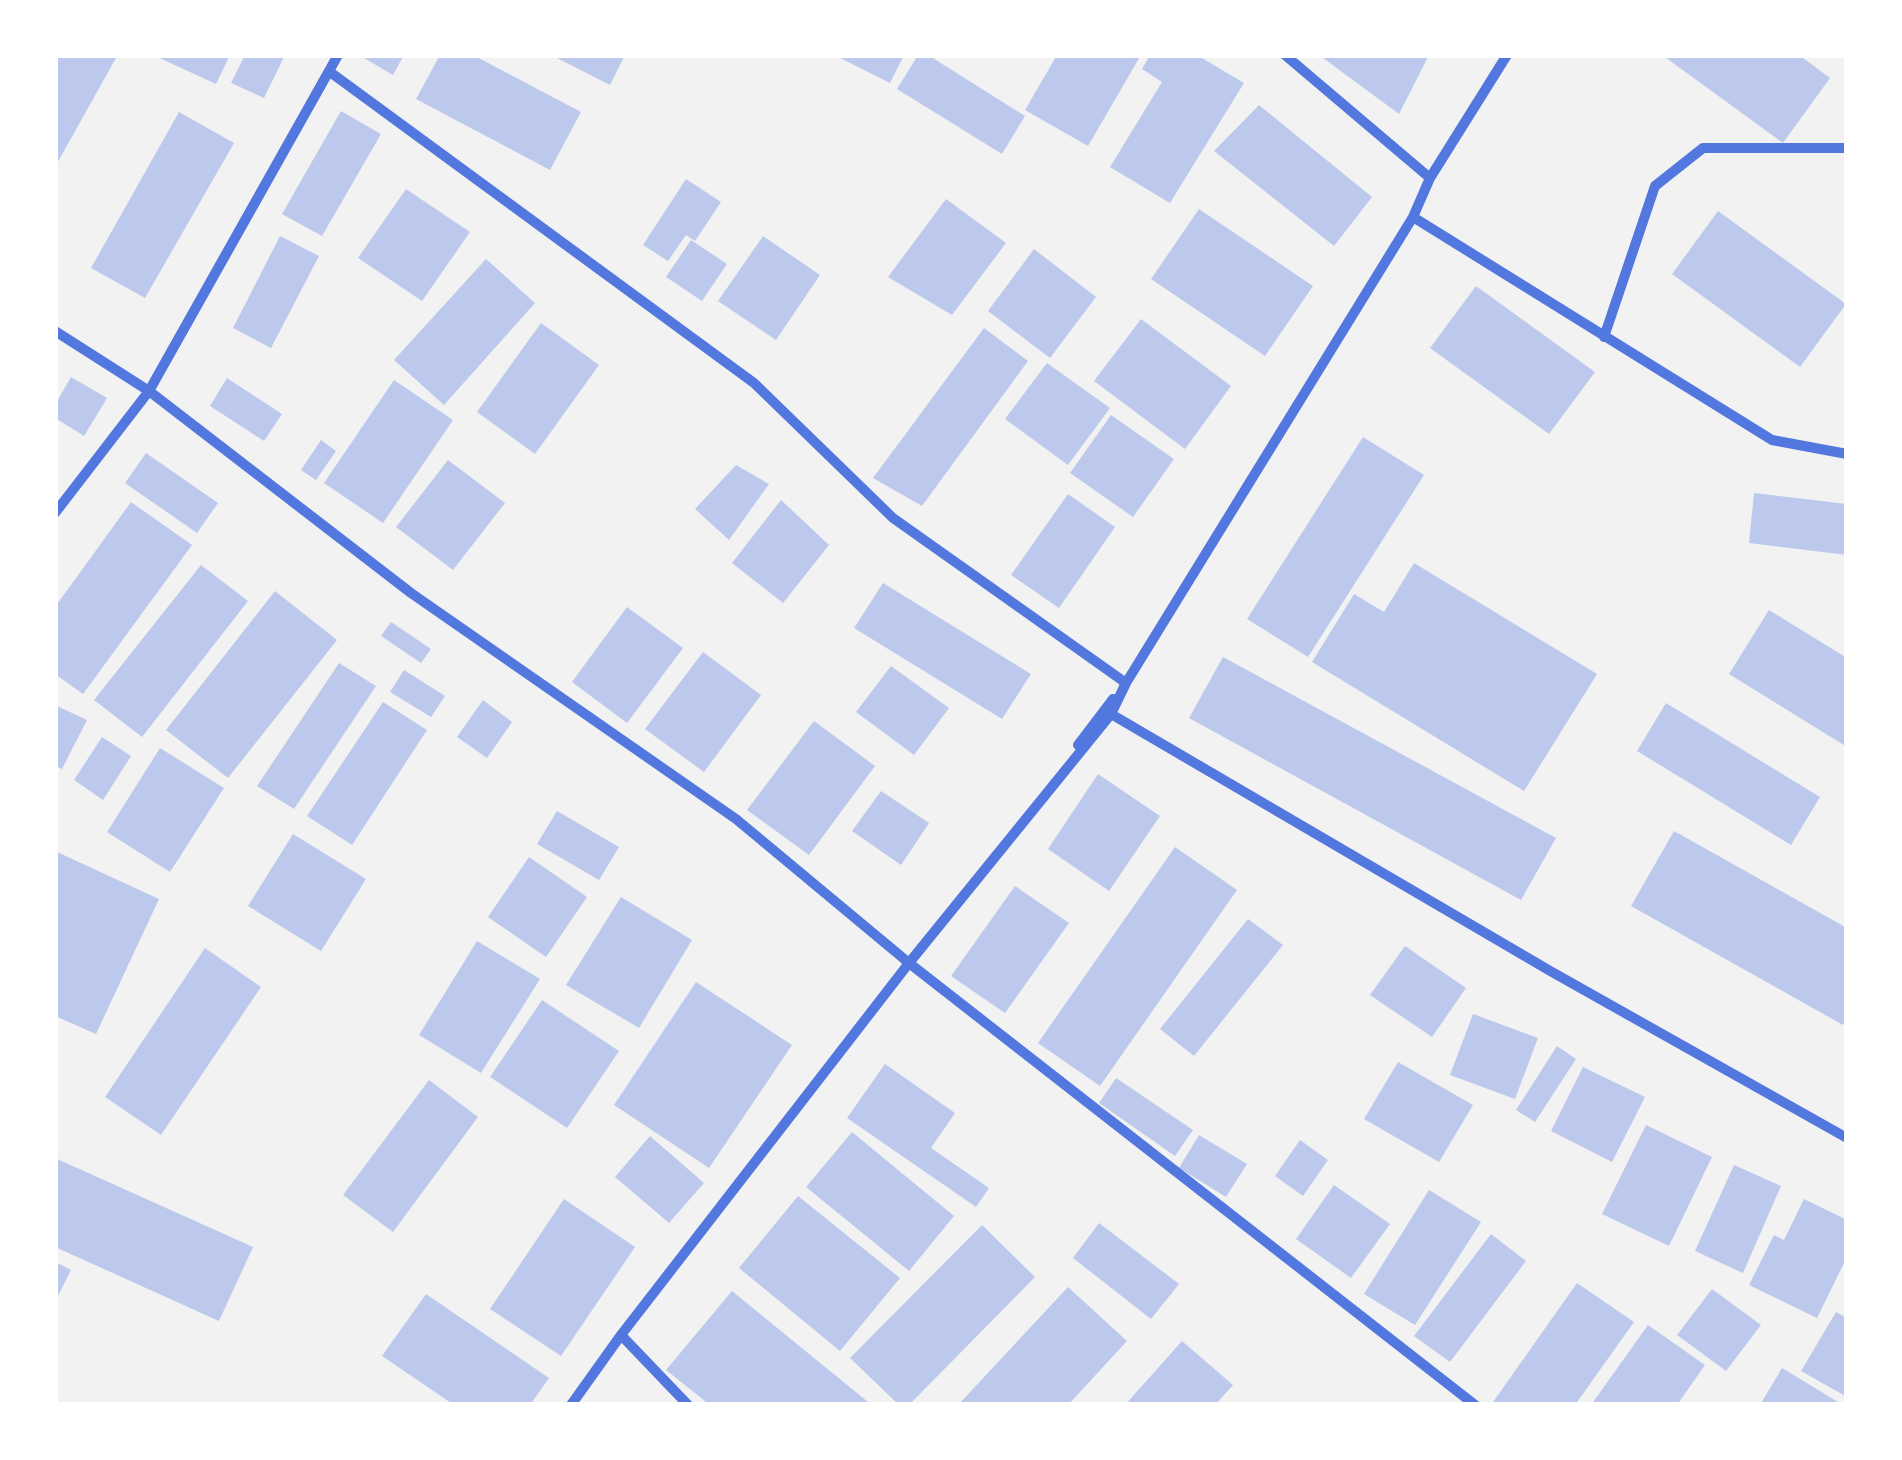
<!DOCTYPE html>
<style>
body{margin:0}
#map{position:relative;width:1902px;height:1460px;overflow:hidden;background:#f2f2f2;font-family:"Source Sans 3",sans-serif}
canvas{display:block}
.frame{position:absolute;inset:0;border:58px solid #fff;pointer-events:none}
</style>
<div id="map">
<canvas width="1902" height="1460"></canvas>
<div class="frame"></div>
</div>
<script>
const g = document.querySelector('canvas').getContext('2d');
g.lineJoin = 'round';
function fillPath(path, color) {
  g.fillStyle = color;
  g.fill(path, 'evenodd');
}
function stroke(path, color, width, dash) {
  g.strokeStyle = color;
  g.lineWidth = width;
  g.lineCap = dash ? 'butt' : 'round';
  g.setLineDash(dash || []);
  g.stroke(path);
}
fillPath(new Path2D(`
 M55,55L116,58L55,167Z
 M153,55H230L216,84Z
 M245,55H285L264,98L231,83Z
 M359,55H404L393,75Z
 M440,55H473L581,112L550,170L416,99Z
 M551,55H625L610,85Z
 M834,55H904L890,83Z
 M918,55H928L1025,116L1002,154L897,89Z
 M1057,55H1141L1088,146L1025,110Z
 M1150,55H1197L1244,83L1170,203L1110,167L1162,82L1142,69Z
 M1319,55H1429L1399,114Z
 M1662,55H1799L1830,78L1783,143Z
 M1259,105L1372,197L1334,246L1214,151Z
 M341,111L381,134L322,236L282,214Z
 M179,112L234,143L145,298L91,268Z
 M686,179L721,202L695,241L686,235L668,261L643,245Z
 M406,189L470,232L422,301L358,258Z
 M946,199L1006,243L952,315L888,277Z
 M1199,209L1313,286L1265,356L1151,279Z
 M1718,211L1846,304L1800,367L1672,274Z
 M280,236L319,256L271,348L233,328Z
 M763,236L820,275L776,340L718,301Z
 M691,240L727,264L702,301L666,277Z
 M1034,249L1096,297L1050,358L988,311Z
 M486,259L535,303L444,405L394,360Z
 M1476,286L1595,372L1549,434L1430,348Z
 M1141,319L1231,386L1185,449L1094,381Z
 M541,323L599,365L535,454L477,412Z
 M984,328L1028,361L922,506L873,478Z
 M1047,363L1110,408L1068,465L1005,419Z
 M71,377L107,398L84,436L55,418V405Z
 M227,378L282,414L264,441L210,406Z
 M394,380L453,420L383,523L324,483Z
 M1111,415L1174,459L1133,517L1070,473Z
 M1363,437L1424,475L1308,657L1247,619Z
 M321,440L336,451L316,480L301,470Z
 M146,453L218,503L197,533L125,483Z
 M448,460L505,503L453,570L396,527Z
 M736,465L769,484L729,540L695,509Z
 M1754,493L1847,504V555L1749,543Z
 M1068,494L1115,527L1059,608L1011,575Z
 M781,500L829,545L783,603L732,563Z
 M131,502L192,545L83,694L55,674V607Z
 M1414,563L1597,674L1524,791L1312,662L1354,594L1384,612Z
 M201,565L248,601L142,737L94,700Z
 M883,583L1031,674L1002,719L854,628Z
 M275,591L337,640L228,778L166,730Z
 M627,607L683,648L627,723L572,682Z
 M1769,610L1847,658V747L1729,674Z
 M391,622L431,649L421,663L381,636Z
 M703,652L761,695L704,772L645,729Z
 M1223,657L1556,838L1521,900L1189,718Z
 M339,663L376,686L294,809L257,786Z
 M891,666L949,708L914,755L856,712Z
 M404,670L445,696L431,717L390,692Z
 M483,700L512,722L487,758L457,737Z
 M383,702L427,730L352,845L307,816Z
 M1666,703L1820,797L1791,845L1637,751Z
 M55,705L87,720L62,769L55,766Z
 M814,721L875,766L809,855L747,810Z
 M102,737L131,756L103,800L74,780Z
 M160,748L224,788L170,872L107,832Z
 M1098,774L1160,816L1109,891L1048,849Z
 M881,791L929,823L901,865L852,831Z
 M557,811L619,847L599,880L537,844Z
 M1674,831L1847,928V1018L1843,1025L1631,906Z
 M293,834L366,879L321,951L248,906Z
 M1175,847L1237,890L1100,1086L1038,1043Z
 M55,851L159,899L96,1034L55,1016Z
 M529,857L587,897L546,957L488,917Z
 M1015,886L1069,923L1005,1013L951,976Z
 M621,897L692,940L639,1028L566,985Z
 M1248,919L1283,945L1194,1056L1160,1029Z
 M477,941L540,979L481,1073L419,1035Z
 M1405,946L1466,988L1432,1037L1370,995Z
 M205,948L261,987L161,1135L105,1097Z
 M696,982L792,1045L709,1168L614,1105Z
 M542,1000L619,1051L567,1128L490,1077Z
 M1473,1014L1538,1038L1515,1099L1450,1075Z
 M1557,1046L1576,1059L1535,1122L1516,1110Z
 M1398,1062L1473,1105L1439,1162L1364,1119Z
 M885,1064L955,1113L931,1148L989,1188L976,1207L847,1118Z
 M1583,1067L1645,1097L1612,1162L1551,1131Z
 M1116,1078L1193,1130L1175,1156L1099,1103Z
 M429,1080L478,1117L393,1232L343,1195Z
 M1646,1125L1712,1157L1669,1246L1602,1214Z
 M852,1132L954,1216L909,1271L806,1187Z
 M1199,1135L1247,1164L1226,1197L1179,1168Z
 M650,1136L704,1183L669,1223L615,1177Z
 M1300,1140L1328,1160L1303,1196L1275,1176Z
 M55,1158L253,1247L219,1321L55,1247Z
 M1734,1165L1781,1186L1743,1273L1695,1251Z
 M1334,1185L1390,1224L1351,1278L1296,1239Z
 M1429,1190L1481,1222L1415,1325L1364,1294Z
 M798,1196L900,1278L840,1351L739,1268Z
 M564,1199L635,1247L561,1356L490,1309Z
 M1804,1199L1847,1220V1257L1817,1318L1749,1285L1774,1235L1784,1240Z
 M1099,1223L1179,1284L1151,1319L1073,1258Z
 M982,1225L1035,1277L909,1405H899L850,1358Z
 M1491,1234L1526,1261L1450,1362L1414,1336Z
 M55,1262L71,1270L55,1302Z
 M1577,1283L1634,1322L1575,1405H1491Z
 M1068,1287L1127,1341L1068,1405H958Z
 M1712,1289L1761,1325L1726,1371L1677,1335Z
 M732,1291L868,1402L866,1405H710L666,1370Z
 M426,1294L549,1378L530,1405H454L382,1356Z
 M1836,1312L1847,1318V1397L1801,1371Z
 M1648,1325L1705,1365L1677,1405H1591Z
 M1182,1341L1233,1385L1215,1405H1125Z
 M1782,1368L1843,1405H1760Z`), '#bdc9ec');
stroke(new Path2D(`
 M1285,55L1430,178
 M330,72L754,383L893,518L1126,683L1124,686
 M1413,217L1772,440L1847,454
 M55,331L149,391L411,593L736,819L909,963L1475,1405
 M1604,337L1655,186L1703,148H1847
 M55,513L149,391L338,55
 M1111,714L1552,972L1847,1138
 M1078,745L1113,699
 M621,1335L688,1405
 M571,1405L621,1335L909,963L1111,714L1126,683L1413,217L1430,178L1507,55`), '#5277de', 10);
</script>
